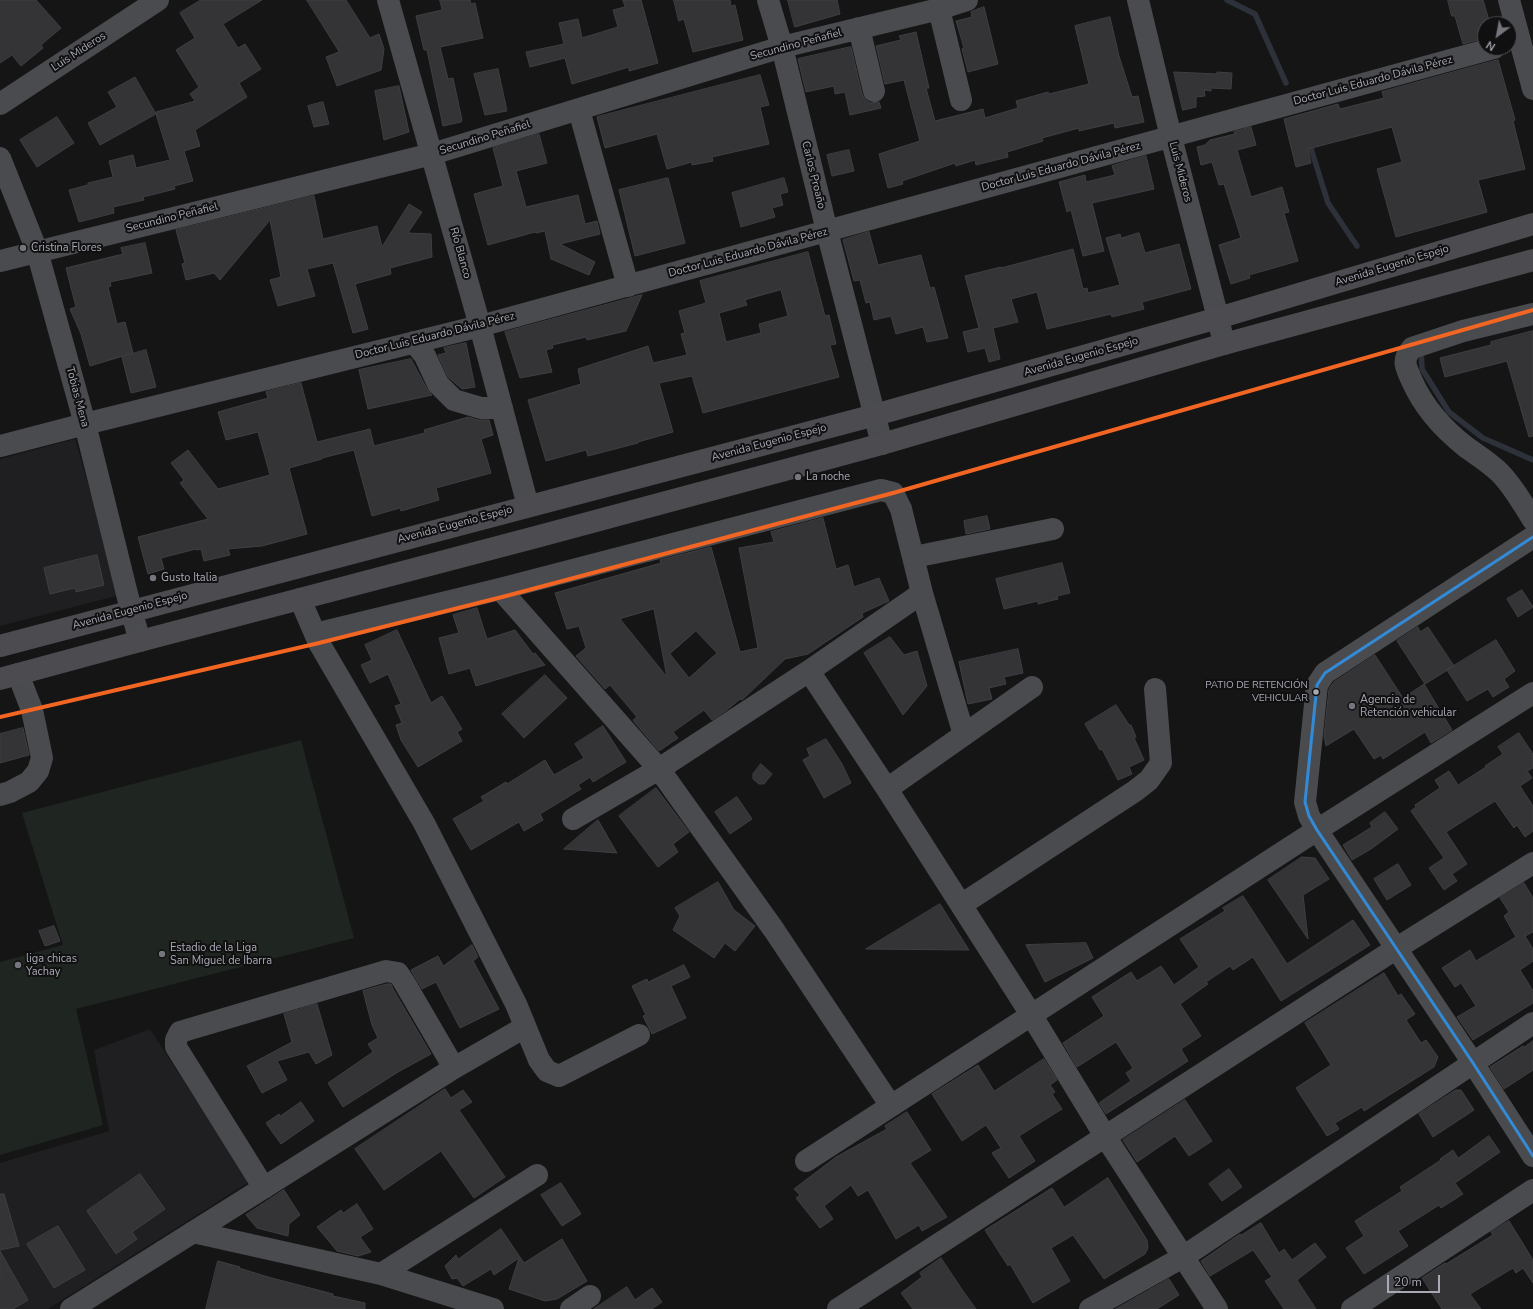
<!DOCTYPE html>
<meta charset="utf-8">
<style>
body{margin:0}
#map{position:relative;width:1533px;height:1309px;overflow:hidden;background:#151516;font-family:"Nunito Sans",sans-serif}
canvas{display:block}
.north{position:absolute;left:1477px;top:16px;width:40px;height:40px;box-sizing:border-box;background:#101011;border:1px solid #4d4d53;border-radius:50%;rotate:212deg;font-size:11px;font-weight:700;line-height:16px;text-align:center;color:#a8a9b5}
.north::after{content:'';display:block;margin:auto;width:14px;height:18px;background:#75757d;clip-path:polygon(50% 0,100% 100%,50% 72%,0 100%)}
.scale{position:absolute;left:1387px;top:1275px;width:53px;height:18px;box-sizing:border-box;border:2px solid #a8a9b5;border-top:0;padding-left:5px;font-size:12px;line-height:14px;white-space:nowrap;color:#a8a9b5;-webkit-text-stroke:3px #101011;paint-order:stroke}
</style>
<div id="map">
<canvas width="1533" height="1309"></canvas>
<div class="north">N</div>
<div class="scale">20 m</div>
</div>
<script>
const g = document.querySelector('canvas').getContext('2d');
g.lineJoin = 'round';
function fillPath(path, color) {
  g.fillStyle = color;
  g.fill(path, 'evenodd');
}
function stroke(path, color, width, dash) {
  g.strokeStyle = color;
  g.lineWidth = width;
  g.lineCap = dash ? 'butt' : 'round';
  g.setLineDash(dash || []);
  g.stroke(path);
}
function drawText(font, color, halo, rows, align = 'center') {
  g.font = font + ' "Nunito Sans",sans-serif';
  g.lineWidth = 4;
  g.setLineDash([]);
  g.textBaseline = 'middle';
  g.strokeStyle = halo;
  g.fillStyle = color;
  for (const [text, x, y, turn = 0] of rows) {
    g.save();
    g.translate(x, y);
    g.rotate((+turn || 0) * Math.PI / 180);
    g.textAlign = isNaN(turn) ? turn : align;
    if (halo) g.strokeText(text, 0, 0);
    g.fillText(text, 0, 0);
    g.restore();
  }
}
fillPath(new Path2D(`
 M75,439L120,595L0,626V459Z
 M150,1029L249,1182L48,1309H0V1163L109,1131L94,1050Z`), '#1f1f21');
fillPath(new Path2D(`
 M301,740L354,938L76,1009L103,1125L0,1155V962L63,945L22,813Z`), '#1f2521');
stroke(new Path2D(`
 M1227,0L1255,14L1286,83
 M1309,142L1328,203L1357,246
 M1421,349L1422,369L1449,412L1483,438L1533,460`), '#2d323a', 5.5);
const building = new Path2D(`
 M0,0H36L61,28L41,45L43,48L21,66L12,55L0,63Z
 M201,0H262L223,24L238,48L245,44L261,69L239,83L247,97L195,130L200,146L184,151L193,181L174,186L175,189L143,197L144,200L113,207L114,213L79,222L69,190L88,185V183L113,177L109,161L133,155L136,168L170,160L156,114L100,145L88,123L117,107L108,92L135,77L156,114V112L195,101L190,94L199,87L176,50L195,38L180,13Z
 M307,0H346L370,38L379,34L384,49L381,70L337,86L326,57L339,52Z
 M440,0H470L471,4L475,3L483,38L440,47L448,79L453,78L462,120L461,122L443,126L427,50H424L416,16L442,10Z
 M623,0H641L658,63L629,71V67L572,84L565,58L530,67L526,52L564,44L559,23L578,19L582,38L618,27L613,10L625,7Z
 M674,0H730L731,6L735,5L743,40L693,52L684,19L679,21Z
 M788,0H837L840,14L795,27Z
 M1448,0H1483L1490,24H1485V38L1463,44L1455,16H1452Z
 M984,7L998,64L968,72L962,49L964,48L956,21L972,17L971,12Z
 M1110,17L1119,56L1132,97L1138,96L1144,122L1115,128L1114,123L1079,131V128L1042,138L1043,141L1007,152L1008,157L976,165L975,160L956,166L955,163L902,181L903,184L888,188L879,154L920,141L904,80L885,84L876,46L901,40L899,36L916,32L929,88H926L935,121L983,109L985,118L1018,108L1016,101L1048,92L1049,94L1089,84L1075,26Z
 M851,47L862,94L865,99L870,103L879,102L881,108L850,115L845,92L835,94L834,86L806,92L798,59Z
 M1498,60L1515,120L1513,121L1525,169L1478,180L1487,212L1396,237L1377,169L1402,162L1392,127L1308,149L1311,163L1296,167L1284,119L1338,104L1340,109L1384,98L1382,92Z
 M498,69L507,111L485,115L474,74Z
 M1174,72L1217,74V72L1232,73L1231,89L1211,88V91L1204,90L1205,96L1196,97V107L1183,110Z
 M760,75L769,105L760,107L769,144L712,157L713,161L692,165V162L667,169L657,134L605,148L597,117Z
 M399,86L409,132L384,140L375,91Z
 M323,102L329,124L314,127L308,106Z
 M57,117L74,143L37,167L20,140Z
 M1251,127L1256,145L1237,150L1251,197L1282,187L1289,212L1284,213L1298,261L1249,275L1250,278L1231,284L1219,245L1241,238L1224,184L1219,185L1212,162L1201,165L1197,147L1205,145L1210,140L1235,134L1234,132Z
 M539,134L547,163L516,171L526,207L578,195L585,224L597,221L600,234L560,244L595,262L589,275L551,259L545,231L536,233L535,232L488,245L474,194L503,186L493,148Z
 M849,150L854,171L832,176L827,155Z
 M1146,156L1154,189L1092,203L1104,251L1083,256L1071,210L1067,212L1059,182L1085,175L1086,182L1115,175L1112,166Z
 M668,178L685,243L635,256L619,190Z
 M784,178L788,192L780,194L783,205L772,208L775,217L741,227L732,193Z
 M314,196L323,239L377,226L382,247L409,204L422,212L408,233L431,234L432,257L390,268L391,274L355,284L368,329L353,333L333,263L307,269L315,296L278,306L270,280L281,277L270,220L220,280L214,273L186,280L182,264L185,263L176,230Z
 M869,232L878,265L921,255L930,288L934,287L948,338L927,342L923,327L896,334L891,316L874,320L870,302L866,303L860,280L854,281L843,240Z
 M1139,233L1145,253L1179,244L1191,289L1142,302L1144,309L1112,317L1111,314L1047,329L1037,292L1011,299L1018,322L993,328L1000,359L989,362L985,348L968,352L963,332L979,328L965,276L1001,267V268L1073,249L1083,289L1087,288L1088,293L1120,285L1106,238L1120,234L1121,238Z
 M145,243L152,273L110,282L111,286L108,287L117,324L125,322L133,353L90,366L81,334L70,309L76,307L66,268L123,254L121,248Z
 M808,252L825,316L829,315L836,344L830,345L839,377L703,413L692,376L659,383L673,432L638,442V443L588,456L586,450L546,461L528,400L581,384L578,369L648,346L653,363L687,355L681,334L685,333L679,311L706,303L700,281ZM781,290L788,316L759,324L761,333L726,342L719,313L747,305L745,300Z
 M642,295L626,331L587,340L586,337L552,345L553,348L546,350L552,372L520,378L505,332Z
 M1533,331V436L1529,437L1507,361L1445,377L1440,358L1491,345V342Z
 M466,343L475,387L462,389L448,377L438,355L446,353L444,348Z
 M146,350L156,387L131,393L122,357Z
 M411,359L427,389L432,395L368,409L359,370Z
 M301,383L317,442L370,429L374,446L425,433L424,430L468,417L478,420H489L493,435L481,439L491,473L436,488L439,500L401,511L400,508L372,516L354,450L322,458V459L289,468L307,534L262,546L228,549L230,555L204,561L201,549L196,550V549L161,558L164,569L148,574L138,537L208,519L180,483L184,480L171,463L188,450L218,489L270,475L258,432L226,440L218,412L268,398L266,392Z
 M987,516L990,529L966,534L964,521Z
 M823,518L836,569L848,565L854,587L879,578L889,601L862,613L863,617L808,654L785,659L742,700L740,699L727,710L712,720L704,710L673,732L678,738L659,751L636,724L633,720L637,717L610,685L605,689L576,656L586,648L579,626L567,629L555,593L661,563L660,560L711,547L740,652L758,648L739,548L774,542L771,532ZM654,609L660,640L667,677L620,619ZM696,631L717,653L689,678L670,654Z
 M97,555L104,585L76,592L75,588L50,594L44,568Z
 M1062,563L1070,593L1057,596L1058,599L1038,604V601L1004,609L996,579Z
 M1522,590L1533,607L1518,617L1507,599Z
 M477,608L487,639L515,630L533,654L535,653L545,665L476,686L470,668L449,674L439,638L459,633L453,615Z
 M1418,627L1420,632L1428,627L1454,666L1425,684L1397,641Z
 M397,630L431,703L442,696L462,729L457,732L462,741L418,767L401,740L396,725L402,723L395,706L401,704L388,674L370,683L361,665L372,660L365,645Z
 M890,637L904,655L917,651L927,686L903,715L864,653Z
 M1496,640L1515,671L1504,679L1509,687L1493,697L1488,689L1467,701L1447,670Z
 M1018,649L1023,673L1004,677L1006,684L989,688L992,699L968,704L959,662Z
 M1375,655L1403,698L1424,684L1452,730L1431,743L1425,732L1383,759L1381,755L1374,759L1354,729L1326,746L1324,736L1329,689L1334,682Z
 M545,675L567,698L524,738L502,714Z
 M1116,705L1129,725H1131L1136,737L1134,738L1144,760L1129,767L1132,774L1118,780L1102,749L1100,750L1085,724Z
 M603,726L626,762L593,782L590,777L578,785L581,789L540,814L543,820L524,831L519,822L471,850L453,819L484,801L481,797L506,782L507,784L545,760L554,775L584,758L575,744Z
 M23,728L29,755L0,763V734Z
 M1519,733L1533,754V768L1527,771L1532,778L1520,786L1533,806V831L1525,837L1517,825L1514,828L1495,801L1446,832L1467,864L1452,874L1457,881L1444,890L1429,868L1444,858L1411,811L1416,807L1415,805L1440,788L1435,780L1449,771L1458,785L1486,767L1485,766L1503,754L1498,747Z
 M826,739L842,764L851,783L824,798L803,760L810,756L807,749Z
 M761,764L772,774L764,784H759L753,779V774Z
 M656,788L689,832L673,844L678,852L658,867L619,816Z
 M737,797L752,819L730,834L715,812Z
 M1385,812L1398,829L1371,849L1352,860L1343,845L1372,827L1370,823Z
 M598,820L617,853L564,849Z
 M1302,857L1315,858L1329,879L1303,895L1308,939L1268,880Z
 M1398,864L1411,885L1387,900L1374,879Z
 M718,882L734,910L755,926L735,951L725,943L714,958L673,930L680,916L675,908Z
 M1524,883L1533,898V932L1525,936L1533,949V961L1520,970L1533,991V1003L1473,1040L1457,1017L1476,1006L1461,983L1455,987L1442,968L1470,950L1476,961L1516,937L1504,916L1509,912L1500,898Z
 M1243,896L1287,964L1353,920L1370,945L1281,1001L1253,957L1233,970L1230,966L1206,982L1208,984L1180,1004L1201,1036L1181,1049L1188,1061L1106,1114L1099,1103L1131,1081L1126,1073L1133,1068L1116,1042L1077,1067L1063,1043L1104,1016L1092,997L1131,972L1137,981L1161,966L1174,985L1199,967L1180,939L1225,911L1223,908Z
 M940,904L969,950L866,949Z
 M54,926L60,941L45,946L39,931Z
 M1086,943L1093,958L1045,982L1026,945Z
 M472,945L478,957L473,961L499,1009L460,1028L436,982L422,989L411,970L438,956L443,966Z
 M684,965L690,977L671,986L686,1018L652,1034L643,1016L646,1015L632,986L647,979L648,982Z
 M1384,973L1398,996L1401,994L1415,1014L1406,1020L1421,1043L1426,1040L1438,1057L1434,1067L1364,1111L1362,1107L1335,1123L1339,1129L1327,1136L1296,1088L1331,1065L1305,1023Z
 M387,984H391L393,989L431,1054L398,1072L343,1107L328,1083L373,1052L368,1044L378,1038L372,1025L363,991Z
 M317,1004L332,1055L316,1064L309,1052L277,1061L287,1080L262,1093L247,1066L292,1042L284,1014Z
 M1533,1041V1070L1504,1089L1490,1067L1523,1046L1524,1047Z
 M1044,1059L1057,1080L1050,1085L1055,1092L1052,1094L1062,1109L1019,1136L1035,1161L1009,1178L992,1153L1001,1148L986,1125L962,1141L932,1094L978,1065L994,1091Z
 M445,1089L451,1098L463,1090L472,1102L459,1110L505,1177L474,1198L441,1151L384,1190L355,1149Z
 M1456,1090H1461L1474,1110L1433,1137L1419,1114Z
 M1185,1100L1212,1141L1189,1156L1175,1136L1137,1162L1123,1140Z
 M301,1102L314,1121L281,1144L266,1123L279,1114L280,1116Z
 M907,1112L931,1150L910,1163L947,1217L922,1231L919,1225L896,1239L868,1190L858,1196L851,1185L824,1206L833,1219L820,1228L796,1198L800,1195L794,1189L836,1157L887,1129L885,1126Z
 M1489,1136L1500,1152L1455,1183L1463,1194L1441,1208L1439,1205L1398,1231L1408,1246L1364,1274L1346,1248L1364,1236L1355,1221L1402,1191L1400,1187L1441,1160L1440,1159L1453,1150L1458,1158Z
 M1229,1169L1242,1187L1222,1201L1209,1184Z
 M140,1174L165,1209L132,1232L137,1239L116,1254L87,1211Z
 M1108,1178L1147,1240L1148,1248L1145,1254L1104,1279L1073,1235L1051,1248L1070,1281L1033,1303L1010,1264L1008,1266L985,1230L1052,1188L1064,1207Z
 M561,1183L581,1214L562,1226L541,1195Z
 M284,1190L300,1215L289,1224L288,1236L257,1228L246,1215Z
 M0,1194H4L19,1246L0,1250Z
 M357,1204L373,1229L360,1237L371,1252L358,1256L337,1251L317,1227L341,1210L343,1213Z
 M1509,1221L1533,1260V1283L1523,1268L1516,1273L1513,1268L1470,1294L1481,1309H1442L1422,1278L1445,1263L1446,1264L1493,1235L1491,1232Z
 M1261,1223L1279,1253L1284,1249L1292,1260L1315,1243L1326,1257L1297,1280L1316,1309H1284L1265,1281L1272,1277L1253,1250L1210,1276L1201,1261L1240,1234L1241,1235Z
 M58,1226L85,1270L54,1288L27,1244Z
 M501,1229L524,1263L562,1239L587,1281L557,1299L545,1301L509,1289L519,1258L494,1275L491,1269L463,1286L457,1278L452,1279L445,1266L456,1255L458,1259Z
 M0,1251L28,1300L13,1309H0Z
 M941,1258L963,1291L976,1309H913L901,1293L922,1277L920,1273Z
 M218,1261L240,1267L239,1268L268,1277L333,1294V1296L365,1303V1309H206Z
 M1169,1279L1179,1295L1157,1309H1116Z
 M627,1287L635,1300L652,1288L662,1302L652,1309H594Z`);
fillPath(building, '#343437');
stroke(building, '#3e3f42', 1);
stroke(new Path2D(`
 M388,0L480,326L528,506
 M768,0L782,47L827,231L882,444
 M1138,0L1171,137L1218,318L1224,344
 M1509,0L1533,89
 M939,9L961,100
 M859,28L874,91
 M0,104L158,0
 M579,110L628,286
 M0,158L37,251L85,424L131,610L140,641
 M0,261L432,154L782,47L939,9L967,0
 M1533,314L1463,331L1412,348C1401,361 1406,367 1412,381C1424,408 1443,429 1466,447C1477,455 1490,463 1500,473C1513,486 1523,504 1533,520
 M414,342L425,356L438,384L454,400L481,408H502
 M0,446L85,424L480,326L1494,48
 M1533,537L1325,673L1317,685L1305,802L1309,816L1317,830L1473,1063L1533,1156
 M914,557L1053,529
 M500,589L659,769L774,930L891,1106
 M300,599L319,643L424,823L516,1004L539,1060L547,1071L559,1076L639,1035
 M315,634L500,589L881,490L893,493L901,509L922,593L964,735
 M809,671L887,789L1032,1016L1105,1136L1217,1309
 M887,789L1032,687
 M0,795L10,792L29,782L38,771L42,758L32,710L18,674
 M573,819L659,769L809,671L922,593
 M961,905L1135,791L1149,780L1161,763L1155,689
 M806,1161L1317,830L1533,693
 M264,1188L176,1047V1040L180,1032L386,971L398,973L404,982L454,1068
 M193,1232L381,1274L493,1309
 M381,1274L537,1175
 M71,1309L454,1068L525,1027
 M571,1309L590,1296
 M838,1309L1397,948L1533,863
 M1090,1309L1183,1257L1533,1023
 M1352,1309L1533,1190`), '#4a4b4e', 22);
stroke(new Path2D(`
 M0,646L875,415L1218,318L1533,224
 M0,679L140,641L536,537L882,444L1224,344L1533,260`), '#4c4c50', 22);
stroke(new Path2D(`
 M1533,537L1325,673L1317,685L1305,802L1309,816L1317,830L1473,1063L1533,1156`), '#338bd7', 3);
stroke(new Path2D(`
 M0,717L319,643L506,596L893,493L1533,310`), '#f26522', 4);
for (const [x, y, r, color] of [
 [23,248,4,"#75757d"],
 [798,477,4,"#75757d"],
 [153,578,4,"#75757d"],
 [1316,692,3.5,"#a8a9b5"],
 [1352,706,4,"#75757d"],
 [162,954,4,"#75757d"],
 [18,965,4,"#75757d"]
]) {
  const dot = new Path2D();
  dot.arc(x, y, r, 0, 2 * Math.PI);
  g.fillStyle = color;
  g.fill(dot);
  stroke(dot, '#101011', 1.5);
}
drawText('10px', '#a8a9b5', '#101011', [
 ["PATIO DE RETENCIÓN",1308,686],
 ["VEHICULAR",1308,699]
], 'right');
drawText('11px', '#a8a9b5', '#101011', [
 ["Secundino Peñafiel",796,45,-15],
 ["Luis Mideros",79,52,-33],
 ["Doctor Luis Eduardo Dávila Pérez",1373,81,-15],
 ["Secundino Peñafiel",485,138,-17],
 ["Doctor Luis Eduardo Dávila Pérez",1061,167,-15],
 ["Luis Mideros",1180,172,75],
 ["Carlos Proaño",813,175,76],
 ["Secundino Peñafiel",172,218,-14],
 ["Río Blanco",460,253,74],
 ["Doctor Luis Eduardo Dávila Pérez",748,253,-15],
 ["Avenida Eugenio Espejo",1392,266,-17],
 ["Doctor Luis Eduardo Dávila Pérez",435,336,-14],
 ["Avenida Eugenio Espejo",1081,357,-16],
 ["Tobias Mena",77,397,75],
 ["Avenida Eugenio Espejo",769,443,-15],
 ["Avenida Eugenio Espejo",455,525,-15],
 ["Avenida Eugenio Espejo",130,611,-15]
]);
drawText('11px', '#a8a9b5', '#101011', [
 ["Cristina Flores",31,248],
 ["La noche",806,477],
 ["Gusto Italia",161,578],
 ["Agencia de",1360,700],
 ["Retención vehicular",1360,713],
 ["Estadio de la Liga",170,948],
 ["San Miguel de Ibarra",170,961],
 ["liga chicas",26,959],
 ["Yachay",26,972]
], 'left');
</script>
